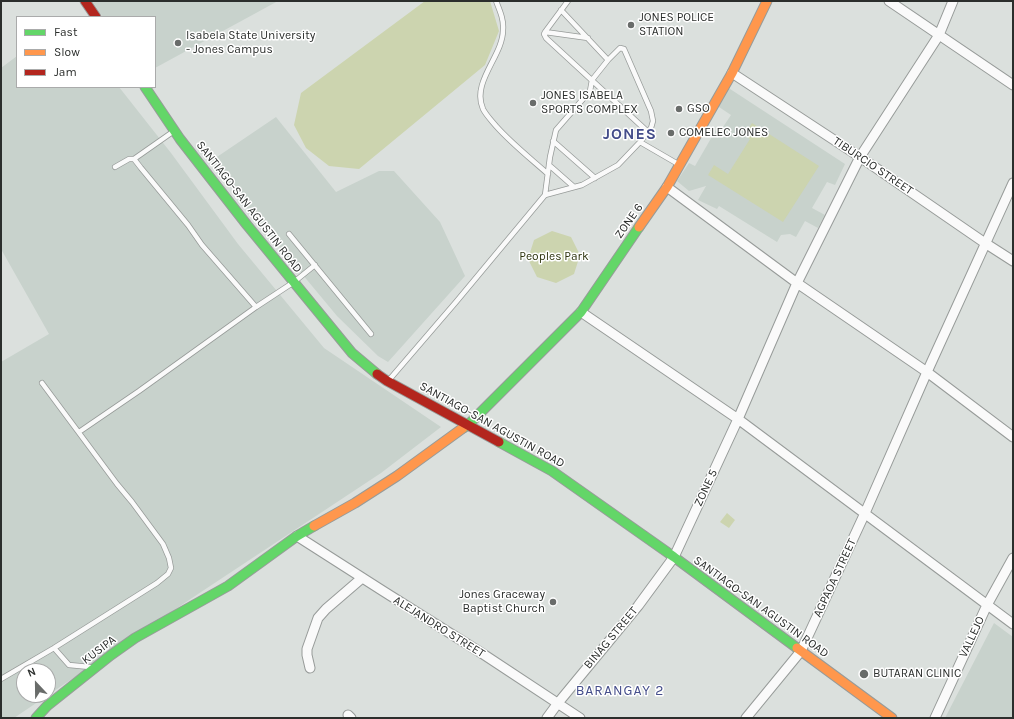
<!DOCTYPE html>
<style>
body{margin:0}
#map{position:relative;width:1014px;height:719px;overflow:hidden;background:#dbe0dd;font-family:Karla,sans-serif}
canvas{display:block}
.frame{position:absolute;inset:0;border:2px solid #2b2e2c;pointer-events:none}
.legend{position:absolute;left:16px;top:16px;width:140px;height:72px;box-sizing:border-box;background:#fff;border:1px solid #aaabab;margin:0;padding:5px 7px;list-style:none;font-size:12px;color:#2b2e2c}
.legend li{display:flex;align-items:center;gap:8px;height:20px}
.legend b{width:20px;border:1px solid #aaabab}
.north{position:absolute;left:16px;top:663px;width:40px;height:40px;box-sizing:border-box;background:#fff;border:1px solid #aaabab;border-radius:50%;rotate:338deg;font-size:11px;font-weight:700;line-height:16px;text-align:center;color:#2b2e2c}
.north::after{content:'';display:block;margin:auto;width:14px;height:18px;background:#696c6a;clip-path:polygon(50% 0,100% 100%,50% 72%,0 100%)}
</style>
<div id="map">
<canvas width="1014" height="719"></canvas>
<div class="frame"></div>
<ul class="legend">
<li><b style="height:5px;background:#63d668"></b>Fast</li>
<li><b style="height:5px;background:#ff974d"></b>Slow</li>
<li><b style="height:5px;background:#b3261e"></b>Jam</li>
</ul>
<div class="north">N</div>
</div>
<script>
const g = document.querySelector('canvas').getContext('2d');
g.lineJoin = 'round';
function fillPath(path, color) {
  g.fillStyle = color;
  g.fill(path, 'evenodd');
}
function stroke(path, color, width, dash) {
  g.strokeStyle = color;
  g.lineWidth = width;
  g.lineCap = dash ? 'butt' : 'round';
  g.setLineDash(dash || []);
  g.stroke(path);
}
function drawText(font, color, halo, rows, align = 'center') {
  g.font = font + ' Karla,sans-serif';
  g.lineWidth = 3;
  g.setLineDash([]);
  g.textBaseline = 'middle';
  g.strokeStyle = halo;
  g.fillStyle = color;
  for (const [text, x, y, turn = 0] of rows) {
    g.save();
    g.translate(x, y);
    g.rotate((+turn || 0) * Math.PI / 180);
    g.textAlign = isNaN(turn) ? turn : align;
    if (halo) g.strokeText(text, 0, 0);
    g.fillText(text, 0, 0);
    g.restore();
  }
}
fillPath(new Path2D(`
 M92,1H278L155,68V17H103Z
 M17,56V87H119L171,153L238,244L324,348L441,427L381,473L198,594L14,718H1V362L49,334L1,249V68ZM24,671H48V695H24Z
 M727,87L845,164L835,185L827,182L812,208L825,215L818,228L805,221L796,237L790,234L781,235L777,242L719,206L717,209L698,200L706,186L689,191L677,181L689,163L695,166L717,128L721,130L731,115L716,105Z
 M276,117L336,192L379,171H394L440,222L465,276L388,362L378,356L337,316L238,197L211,161Z
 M994,623L1013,637V718H945Z`), '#c8d2cc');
fillPath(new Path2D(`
 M425,1H490L499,31L485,65L359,169L329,166L306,148L294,125L301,93Z
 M752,123L819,166L783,222L708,175L714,165L728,174L750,139L744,135Z
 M552,231L571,237L580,255L574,274L556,283L537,277L528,259L534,240Z
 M727,513L735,520L729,528L720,522Z`), '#ccd4af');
const lane = new Path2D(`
 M496,1C500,11 504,20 503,30C503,56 471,82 483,109C486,115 491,120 496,126C511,143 530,158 548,174
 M568,1L545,32L544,34L546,38L648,132
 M545,32L588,38
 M553,141L595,178
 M640,142L678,164
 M134,159L174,131
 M549,165L574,187
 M115,167L129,159H134L141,168L188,225L202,245L256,307
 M545,195L582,185L618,165L640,142L651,128L653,121L651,111L624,49L620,48L608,60L561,10
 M289,234L371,334
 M389,380L456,302L545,195L550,157L556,130L590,91L592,80L608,60
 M79,432L139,391L256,307L294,282L315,265
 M54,648L69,665L90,667
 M1,679L54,648L157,583L168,574L171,568L169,558L163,544L132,502L117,484L42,383`);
const street = new Path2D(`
 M889,1L1013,85
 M732,73L860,157L985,243L1013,261
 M667,187L797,283L927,372L1013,437
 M581,312L738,419L1013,624
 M297,536L383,591L483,654L580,718
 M310,668L307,655V649L318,618L326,609L362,578
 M348,715L351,718
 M547,718L558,703L638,606L674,557L738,419L797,283L860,157L939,35L953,1
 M746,718L801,651L865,513L927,372L1013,183
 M935,718L987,605L1013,558`);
const fast = new Path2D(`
 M145,87L180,139L247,225L352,353L377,374
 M463,428L468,425L581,312L639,227
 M499,442L552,471L674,557L797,648
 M36,718L47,706L111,655L135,638L228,586L297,536L314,526`);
const slow = new Path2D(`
 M639,227L667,187L732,73L767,1
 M314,526L355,503L397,476L463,428
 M797,648L892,718`);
const jam = new Path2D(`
 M85,1L96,17
 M377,374L387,381L499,442`);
stroke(lane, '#979b99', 6);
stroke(street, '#979b99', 11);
stroke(fast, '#979b99', 11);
stroke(slow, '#979b99', 11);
stroke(jam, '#979b99', 11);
stroke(lane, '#fafafa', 4.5);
stroke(street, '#fafafa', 9);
stroke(fast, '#63d668', 9);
stroke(slow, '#ff974d', 9);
stroke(jam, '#b3261e', 9);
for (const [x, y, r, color] of [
 [631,25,4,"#696c6a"],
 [178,43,4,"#696c6a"],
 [533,103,4,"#696c6a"],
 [679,109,4,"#696c6a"],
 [671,133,4,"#696c6a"],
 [553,602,4,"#696c6a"],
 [864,674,5,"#696c6a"]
]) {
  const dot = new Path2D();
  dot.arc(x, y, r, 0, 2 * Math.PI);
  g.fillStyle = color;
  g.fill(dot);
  stroke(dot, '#fff', 1.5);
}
drawText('12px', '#2b2e2c', '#fff', [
 ["JONES POLICE",639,18],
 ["STATION",639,32],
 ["Isabela State University",186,36],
 ["- Jones Campus",186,50],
 ["JONES ISABELA",541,96],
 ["SPORTS COMPLEX",541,110],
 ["GSO",687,109],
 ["COMELEC JONES",679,133],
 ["Jones Graceway",545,595,"right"],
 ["Baptist Church",545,609,"right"],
 ["BUTARAN CLINIC",873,674]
], 'left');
drawText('12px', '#2b2e2c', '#fff', [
 ["TIBURCIO STREET",873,166,34],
 ["SANTIAGO-SAN AGUSTIN ROAD",249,207,52],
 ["ZONE 6",629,221,-55],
 ["SANTIAGO-SAN AGUSTIN ROAD",492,425,29],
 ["ZONE 5",706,488,-65],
 ["AGPAOA STREET",835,578,-65],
 ["SANTIAGO-SAN AGUSTIN ROAD",761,607,36],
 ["ALEJANDRO STREET",439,627,32],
 ["VALLEJO",972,637,-65],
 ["BINAG STREET",611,638,-50],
 ["KUSIPA",99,650,-37]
]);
drawText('12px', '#2d330e', '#fff', [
 ["Peoples Park",554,257]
]);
g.letterSpacing = '1px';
drawText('14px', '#444d8a', '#fff', [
 ["BARANGAY 2",620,691]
]);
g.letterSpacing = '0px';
g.letterSpacing = '1px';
drawText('bold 16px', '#444d8a', '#fff', [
 ["JONES",630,134]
]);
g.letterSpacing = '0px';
</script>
